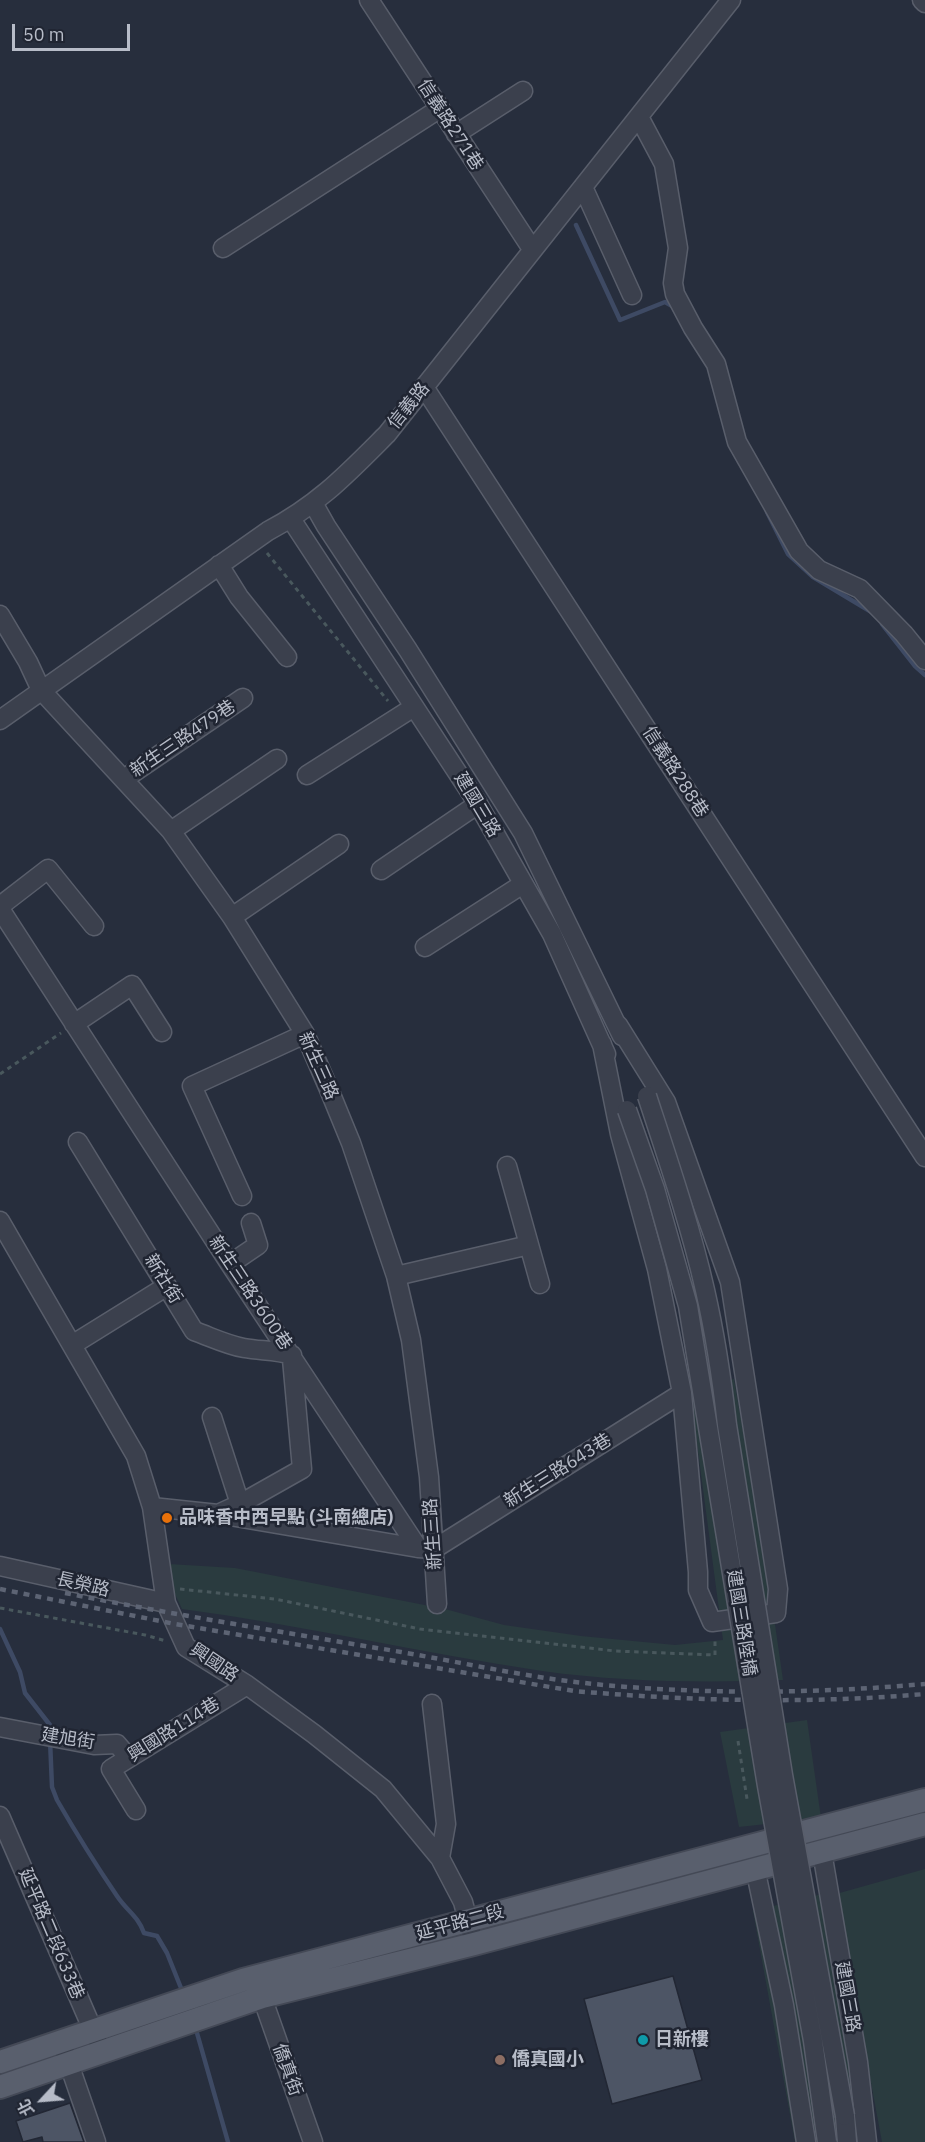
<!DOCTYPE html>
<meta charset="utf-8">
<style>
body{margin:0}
#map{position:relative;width:925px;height:2142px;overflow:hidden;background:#272e3d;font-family:"IBM Plex Sans","Noto Sans TC",sans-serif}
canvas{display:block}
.north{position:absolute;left:12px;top:2070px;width:60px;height:60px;-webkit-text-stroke:4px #202532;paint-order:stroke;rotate:244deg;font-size:16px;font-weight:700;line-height:24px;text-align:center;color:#b7bcc8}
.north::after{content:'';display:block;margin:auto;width:21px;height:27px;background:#b7bcc8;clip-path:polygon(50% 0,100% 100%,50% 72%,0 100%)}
.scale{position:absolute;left:12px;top:24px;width:118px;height:27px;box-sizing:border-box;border:3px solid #b7bcc8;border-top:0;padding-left:8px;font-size:18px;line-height:21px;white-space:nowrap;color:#b7bcc8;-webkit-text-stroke:4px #202532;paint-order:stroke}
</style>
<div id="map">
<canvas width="925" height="2142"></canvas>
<div class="north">北</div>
<div class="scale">50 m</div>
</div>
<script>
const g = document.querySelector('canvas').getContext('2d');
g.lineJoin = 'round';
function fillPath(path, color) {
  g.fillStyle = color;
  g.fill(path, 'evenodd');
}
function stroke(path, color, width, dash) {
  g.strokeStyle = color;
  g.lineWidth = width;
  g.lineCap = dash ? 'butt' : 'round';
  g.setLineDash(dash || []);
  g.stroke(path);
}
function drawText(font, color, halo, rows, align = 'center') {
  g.font = font + ' "IBM Plex Sans","Noto Sans TC",sans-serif';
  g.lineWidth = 5;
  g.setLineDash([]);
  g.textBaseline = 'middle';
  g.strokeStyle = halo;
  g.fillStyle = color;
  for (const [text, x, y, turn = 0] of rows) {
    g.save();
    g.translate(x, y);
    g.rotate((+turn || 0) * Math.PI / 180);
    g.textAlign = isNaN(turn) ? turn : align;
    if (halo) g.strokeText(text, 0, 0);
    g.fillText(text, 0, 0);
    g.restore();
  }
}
fillPath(new Path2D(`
 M734,1379L767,1569L783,1680C703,1683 621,1682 542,1671C421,1653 303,1625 182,1609L174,1592L169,1564L235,1568L445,1609L504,1625L581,1636L675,1645L723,1640L690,1391Z
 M807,1720L821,1818L739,1827L720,1732Z
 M925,1869V2142H882L836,1894Z
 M826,1893L872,2142H795L753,1911Z`), '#2a3b3f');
stroke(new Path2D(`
 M576,225L620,320L665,302L672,306
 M767,512L788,554L813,577L873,613
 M882,624L915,666L925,675
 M0,1629L20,1672L25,1693L50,1725V1732
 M50,1740L52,1787L57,1800C76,1833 96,1865 117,1896C127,1911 138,1916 144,1933L157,1936L167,1953L183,1993
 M195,2026L228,2142`), '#3e4a64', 4.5);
const building = new Path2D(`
 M673,1976L702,2080L612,2104L584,1999Z
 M70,2103L84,2142H43L42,2137L23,2142L16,2121Z`);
fillPath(building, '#4d5565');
stroke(building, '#222734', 1.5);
const minor = new Path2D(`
 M369,0L532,249
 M922,0L925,3
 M639,117L664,164L678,248L673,283L675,294L693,328L716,364L737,442L799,551L819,570L860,589L904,634L925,660
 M456,134L523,91
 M583,187L632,295
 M223,248L439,109
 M424,387L925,1157
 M313,503L326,526L408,650L523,833L622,1036
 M291,519L478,804L552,934L606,1054
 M219,565L239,597L287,657
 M0,615L28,662L41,690L171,831L232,917L305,1034L328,1087L351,1143L396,1276L411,1340L429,1477L437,1604
 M0,720L268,531C319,504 347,474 387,434L731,0
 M307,775L414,707
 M124,779L243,698
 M171,831L277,759
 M381,870L478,804
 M0,906L48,869L94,926
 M0,909L230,1264L418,1548L434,1549L682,1393
 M232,917L339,844
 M425,947L523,884
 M74,1024L132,985L162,1032
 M602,1044L620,1134L657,1269L682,1393L698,1572V1590L712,1622L776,1613L778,1589L730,1282L666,1102L618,1025
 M78,1142L194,1331C211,1337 227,1345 244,1348C261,1351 276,1350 292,1355
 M507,1166L540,1284
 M242,1196L192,1086L305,1034
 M0,1221L136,1456L152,1507L166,1603L186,1647L247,1685L314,1734L383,1789L440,1858L463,1902L471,1932
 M230,1264L258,1245L251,1223
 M396,1276L529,1245
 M72,1345L167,1286
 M212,1417L240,1504
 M152,1507L218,1514L418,1548
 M218,1514L240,1504L302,1469L292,1359
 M0,1566L166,1603
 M432,1704L446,1824L440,1858
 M0,1727L94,1745L117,1744L129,1758
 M136,1810L111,1769L247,1685
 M0,1816L98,2042
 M822,1852L858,2062L867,2142
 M755,1868L784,2005L806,2142
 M262,1997L313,2142
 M61,2041L96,2142
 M845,2116L847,2142`);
const major = new Path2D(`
 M0,2062L243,1980L925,1800
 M0,2087L262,1997L474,1944L925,1824`);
stroke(minor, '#595e6b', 21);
stroke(major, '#444956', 26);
stroke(new Path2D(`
 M267,553L388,701
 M0,1074L61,1033
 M180,1589L275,1599L420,1629L615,1651L715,1655V1638
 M0,1608L145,1635L166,1641
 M738,1741L747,1799`), '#49585d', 3, [4.5, 4.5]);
stroke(minor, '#3b404d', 18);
stroke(major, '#595f6d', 22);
stroke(new Path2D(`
 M0,1589L175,1624L574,1691C691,1701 808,1704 925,1694
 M65,1593C176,1615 288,1633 401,1652C459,1662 517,1675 575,1682C690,1695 810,1694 925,1684`), '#5d6474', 4.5, [6, 6]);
const minorBridge = new Path2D(`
 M647,1096C668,1160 690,1224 705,1290C715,1334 722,1380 727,1425L783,1775L845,2116
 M627,1110L655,1189L688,1306L767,1786L813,2041L827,2142`);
stroke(minorBridge, '#595e6b', 21, []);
stroke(minorBridge, '#3b404d', 18);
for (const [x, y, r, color] of [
 [167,1518,6,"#e8710a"],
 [643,2040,6,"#0f9aa8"],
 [500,2060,6,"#8d6e63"]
]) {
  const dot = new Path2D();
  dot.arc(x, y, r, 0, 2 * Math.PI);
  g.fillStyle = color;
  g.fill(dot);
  stroke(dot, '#202532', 2);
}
drawText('18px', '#b7bcc8', '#202532', [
 ["信義路271巷",450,125,57],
 ["信義路",409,406,-51],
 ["新生三路479巷",183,739,-34],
 ["信義路288巷",675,772,57],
 ["建國三路",477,805,59],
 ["新生三路",318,1066,66],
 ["新社街",163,1279,58],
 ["新生三路3600巷",250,1293,56],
 ["新生三路643巷",558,1471,-32],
 ["新生三路",433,1534,-94],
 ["長榮路",83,1585,13],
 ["建國三路陸橋",741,1623,81],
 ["興國路",214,1663,34],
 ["興國路114巷",174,1730,-32],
 ["建旭街",68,1739,9],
 ["延平路二段",460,1923,-15],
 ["延平路二段633巷",51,1934,67],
 ["建國三路",847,1997,80],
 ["僑真街",287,2070,70]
]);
drawText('bold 18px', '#b7bcc8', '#202532', [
 ["品味香中西早點 (斗南總店)",179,1518],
 ["日新樓",655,2040],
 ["僑真國小",512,2060]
], 'left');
</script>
